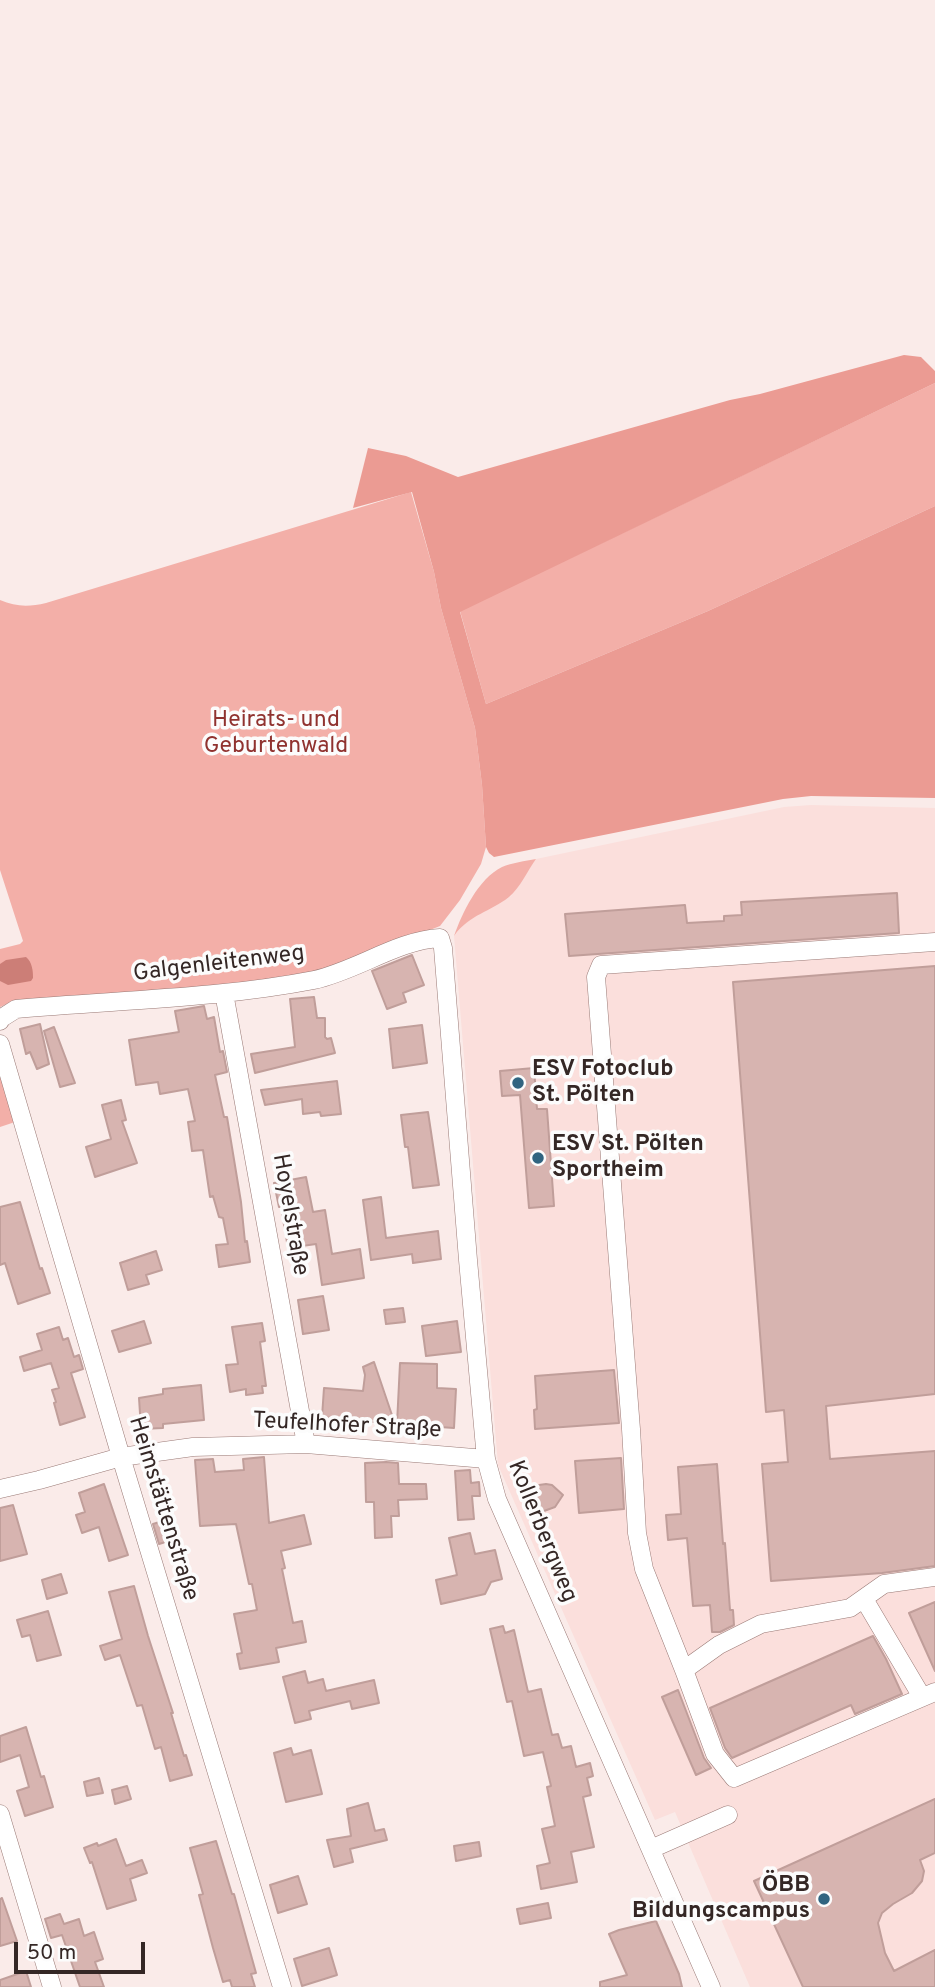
<!DOCTYPE html>
<meta charset="utf-8">
<style>
body{margin:0}
#map{position:relative;width:935px;height:1987px;overflow:hidden;background:#faebe9;font-family:Overpass,sans-serif}
canvas{display:block}
.scale{position:absolute;left:14px;top:1942px;width:131px;height:32px;box-sizing:border-box;border:4px solid #342725;border-top:0;padding-left:9px;font-size:21px;line-height:24px;white-space:nowrap;color:#342725;-webkit-text-stroke:5px #fcfcfc;paint-order:stroke}
</style>
<div id="map">
<canvas width="935" height="1987"></canvas>
<div class="scale">50 m</div>
</div>
<script>
const g = document.querySelector('canvas').getContext('2d');
g.lineJoin = 'round';
function fillPath(path, color) {
  g.fillStyle = color;
  g.fill(path, 'evenodd');
}
function stroke(path, color, width, dash) {
  g.strokeStyle = color;
  g.lineWidth = width;
  g.lineCap = dash ? 'butt' : 'round';
  g.setLineDash(dash || []);
  g.stroke(path);
}
function drawText(font, color, halo, rows, align = 'center') {
  g.font = font + ' Overpass,sans-serif';
  g.lineWidth = 7;
  g.setLineDash([]);
  g.textBaseline = 'middle';
  g.strokeStyle = halo;
  g.fillStyle = color;
  for (const [text, x, y, turn = 0] of rows) {
    g.save();
    g.translate(x, y);
    g.rotate((+turn || 0) * Math.PI / 180);
    g.textAlign = isNaN(turn) ? turn : align;
    if (halo) g.strokeText(text, 0, 0);
    g.fillText(text, 0, 0);
    g.restore();
  }
}
fillPath(new Path2D(`
 M811,805L935,808V1987H750L675,1812L655,1820L498,1465L454,936L462,926L473,917L511,896L536,859L784,807Z`), '#fbdfdc');
fillPath(new Path2D(`
 M935,383V506L708,611L486,704L460,611Z
 M411,492L434,572L441,608L475,728L482,785L486,847L481,864L460,900L440,926L325,972L222,988L11,1002L0,1007V949L20,944L23,941L0,870V600C16,607 29,607 46,603Z
 M536,859C528,870 520,888 509,897C490,912 470,914 454,936C462,913 478,879 502,867C512,863 525,861 536,859Z
 M0,1074L15,1122L0,1127Z`), '#f3afa8');
fillPath(new Path2D(`
 M904,355L921,357L935,371V383L460,612L486,704L708,611L935,506V798L811,796L783,799L494,857L489,853L486,847L482,785L475,728L441,608L434,572L412,492L353,508L368,448L406,456L458,477L730,400L760,394Z`), '#eb9b93');
fillPath(new Path2D(`
 M26,957C32,962 33,970 33,978L31,981L8,985L0,981V964L6,960Z`), '#cc7e77');
const building = new Path2D(`
 M897,893L899,933L569,956L565,914L685,905L687,923L724,921V916L742,915L741,902Z
 M412,955L424,985L403,993L406,1002L387,1009L372,971Z
 M935,966V1394L826,1406L830,1459L935,1451V1566L882,1573L771,1581L762,1464L788,1462L784,1410L766,1412L733,982Z
 M314,997L317,1018H325V1037L327,1039L331,1038L335,1053L255,1073L251,1054L295,1047L290,999Z
 M204,1006L207,1019L214,1017L220,1052L223,1051L227,1072L215,1075L224,1117H227L241,1202L245,1242L247,1241L250,1262L219,1267L216,1245L228,1244L223,1218L219,1217L213,1196L210,1197L203,1150L192,1151L188,1122L195,1121L188,1089L160,1094L158,1082L136,1085L129,1040L179,1032L175,1011Z
 M40,1024L49,1064L37,1069L30,1052L26,1054L20,1029Z
 M422,1025L427,1063L393,1068L389,1029Z
 M54,1027L75,1083L60,1087L44,1031Z
 M534,1068L537,1109H547L554,1206L529,1208L520,1095L502,1096L500,1071Z
 M337,1081L341,1114L321,1116L320,1112L303,1114L302,1099L265,1105L261,1090Z
 M121,1100L126,1120L122,1121L137,1163L95,1177L86,1147L111,1139L102,1105Z
 M428,1112L439,1185L413,1188L408,1147H405L401,1115Z
 M306,1177L313,1212L325,1210L332,1254L360,1249L364,1278L322,1285L316,1244L288,1248L281,1207H279L274,1183Z
 M381,1197L386,1238L438,1231L441,1259L413,1263L412,1254L371,1260L363,1200Z
 M20,1202L40,1269L42,1268L50,1293L18,1304L5,1263L0,1265V1207Z
 M156,1251L162,1270L146,1275L149,1284L128,1290L120,1263Z
 M323,1296L329,1330L303,1334L298,1300Z
 M403,1308L405,1322L386,1324L384,1310Z
 M144,1321L151,1343L119,1352L112,1331Z
 M457,1321L461,1352L426,1356L422,1326Z
 M262,1323L265,1341L260,1342L266,1386H262L263,1393L246,1395V1389L230,1392L226,1365L238,1364L232,1327Z
 M59,1327L63,1340L68,1338L74,1357L79,1355L83,1369L71,1373L85,1417L60,1425L54,1403L56,1402L52,1390L59,1388L51,1363L24,1371L20,1357L42,1350L37,1334Z
 M374,1362L395,1424L322,1417L324,1388L363,1391L365,1375L363,1367Z
 M400,1363L437,1364V1388L456,1389L454,1428L397,1424Z
 M614,1370L619,1423L535,1429L534,1410L537,1409L535,1376Z
 M201,1385L204,1420L163,1424V1428L141,1429L139,1398L163,1394V1389Z
 M264,1457L269,1523L304,1515L311,1544L281,1551L285,1568L282,1569L293,1623L302,1621L306,1642L276,1648L279,1662L240,1669L237,1654L242,1653L234,1614L257,1610L252,1584H249L236,1524L200,1526L195,1460L213,1459L215,1472L244,1470L243,1459Z
 M621,1458L624,1509L579,1513L575,1461Z
 M386,1462L398,1463L399,1484H426L427,1499L398,1500L399,1516H391L392,1537L375,1538L374,1502H366L365,1463Z
 M717,1464L723,1544L725,1543L730,1610H733L734,1625L720,1632H712L710,1605L693,1606L687,1538L668,1540L666,1515L681,1514L678,1467Z
 M470,1470L471,1483L479,1482L480,1496H472L474,1519L458,1520L455,1471Z
 M104,1484L128,1555L109,1561L99,1527L82,1533L76,1515L85,1512L79,1493Z
 M546,1484L552,1485L563,1495L555,1507L544,1511L535,1506L532,1495L539,1485Z
 M13,1505L27,1554L0,1561V1508Z
 M166,1520L172,1540L159,1544L153,1524Z
 M470,1533L475,1554L495,1550L502,1579L491,1582L485,1594L441,1604L436,1580L457,1575L449,1538Z
 M61,1574L67,1593L47,1599L42,1580Z
 M134,1586L148,1636L173,1713H171L184,1756L186,1755L192,1775L170,1781L161,1747L155,1749L142,1705L137,1706L120,1655L105,1660L100,1646L122,1639L109,1592Z
 M935,1602V1671L909,1613Z
 M48,1611L61,1655L37,1661L30,1635L22,1637L17,1620Z
 M503,1626L505,1633L514,1630L528,1692L541,1689L552,1735L558,1734L562,1748L571,1746L576,1767L590,1763L593,1776L587,1778L591,1795L583,1797L594,1847L571,1852L577,1882L541,1889L537,1866L550,1863L542,1829L555,1826L547,1787L551,1786L543,1752L524,1756L512,1701L507,1702L490,1629Z
 M873,1636L886,1659L902,1694L855,1714L851,1705L732,1758L725,1748L710,1708Z
 M305,1671L308,1683L323,1679L326,1691L374,1680L379,1703L352,1709L350,1701L309,1711L311,1719L295,1723L283,1677Z
 M678,1690L704,1758L711,1768L696,1775L662,1697Z
 M26,1727L41,1777L44,1776L53,1807L25,1816L17,1791L29,1787L20,1755L0,1762V1736Z
 M291,1748L293,1755L311,1750L322,1794L286,1802L274,1753Z
 M99,1778L103,1793L87,1796L84,1782Z
 M127,1786L131,1799L115,1804L112,1790Z
 M935,1799V1853L920,1860L924,1871L922,1881L912,1893L893,1904L882,1913L878,1923L885,1953L894,1971L935,1950V1987H803L754,1881Z
 M368,1803L375,1831L384,1829L387,1840L350,1849L353,1862L334,1867L327,1840L351,1836L347,1809Z
 M116,1839L126,1866L142,1860L147,1873L130,1879L136,1900L107,1909L92,1862L90,1863L84,1848L97,1843L98,1846Z
 M216,1841L232,1894H234L256,1973L251,1974L255,1987H232L230,1980L223,1982L213,1948L199,1895L203,1894L190,1848Z
 M479,1842L481,1856L456,1861L454,1846Z
 M298,1876L307,1904L278,1913L270,1885Z
 M2,1898L17,1941L0,1946V1899Z
 M548,1903L551,1918L520,1924L517,1909Z
 M60,1914L64,1924L79,1919L84,1936L94,1932L103,1959L95,1962L104,1987H80L62,1935L51,1938L45,1919Z
 M656,1921L679,1974L682,1987H600V1982L627,1975L609,1934L619,1930Z
 M329,1948L337,1975L302,1986L294,1959Z
 M26,1971L31,1987H0V1980Z`);
fillPath(building, '#d7b4b0');
stroke(building, '#c09e9a', 2);
const minor = new Path2D(`
 M224,993L306,1444
 M0,1021V1019L16,1009C115,1000 216,999 314,980C356,971 398,940 440,938L443,948L468,1260L486,1459L497,1499L711,1987
 M0,1044L121,1457L282,1987
 M0,1489L39,1480L121,1457L193,1447L306,1444L486,1459
 M935,1577L884,1584L850,1608L761,1624L719,1645L684,1670L715,1754L734,1778L935,1692
 M864,1599L922,1697
 M684,1670L644,1569L637,1533L631,1429L596,977L601,965L935,942
 M0,1814L52,1987
 M651,1849L728,1815`);
stroke(minor, '#9a7a76', 19);
stroke(minor, '#fff', 18);
for (const [x, y, r, color] of [
 [518,1083,7,"#306480"],
 [538,1158,7,"#306480"],
 [824,1899,7,"#306480"]
]) {
  const dot = new Path2D();
  dot.arc(x, y, r, 0, 2 * Math.PI);
  g.fillStyle = color;
  g.fill(dot);
  stroke(dot, '#fcfcfc', 2.5);
}
drawText('23px', '#90322f', '#fcfcfc', [
 ["Heirats- und",276,721],
 ["Geburtenwald",276,747]
]);
drawText('23px', '#342725', '#fcfcfc', [
 ["Galgenleitenweg",219,965,-7],
 ["Hoyelstraße",289,1215,80],
 ["Teufelhofer Straße",347,1427,3],
 ["Heimstättenstraße",162,1509,73],
 ["Kollerbergweg",541,1532,68]
]);
drawText('bold 23px', '#342725', '#fcfcfc', [
 ["ESV Fotoclub",532,1070],
 ["St. Pölten",532,1096],
 ["ESV St. Pölten",552,1145],
 ["Sportheim",552,1171],
 ["ÖBB",810,1886,"right"],
 ["Bildungscampus",810,1912,"right"]
], 'left');
</script>
